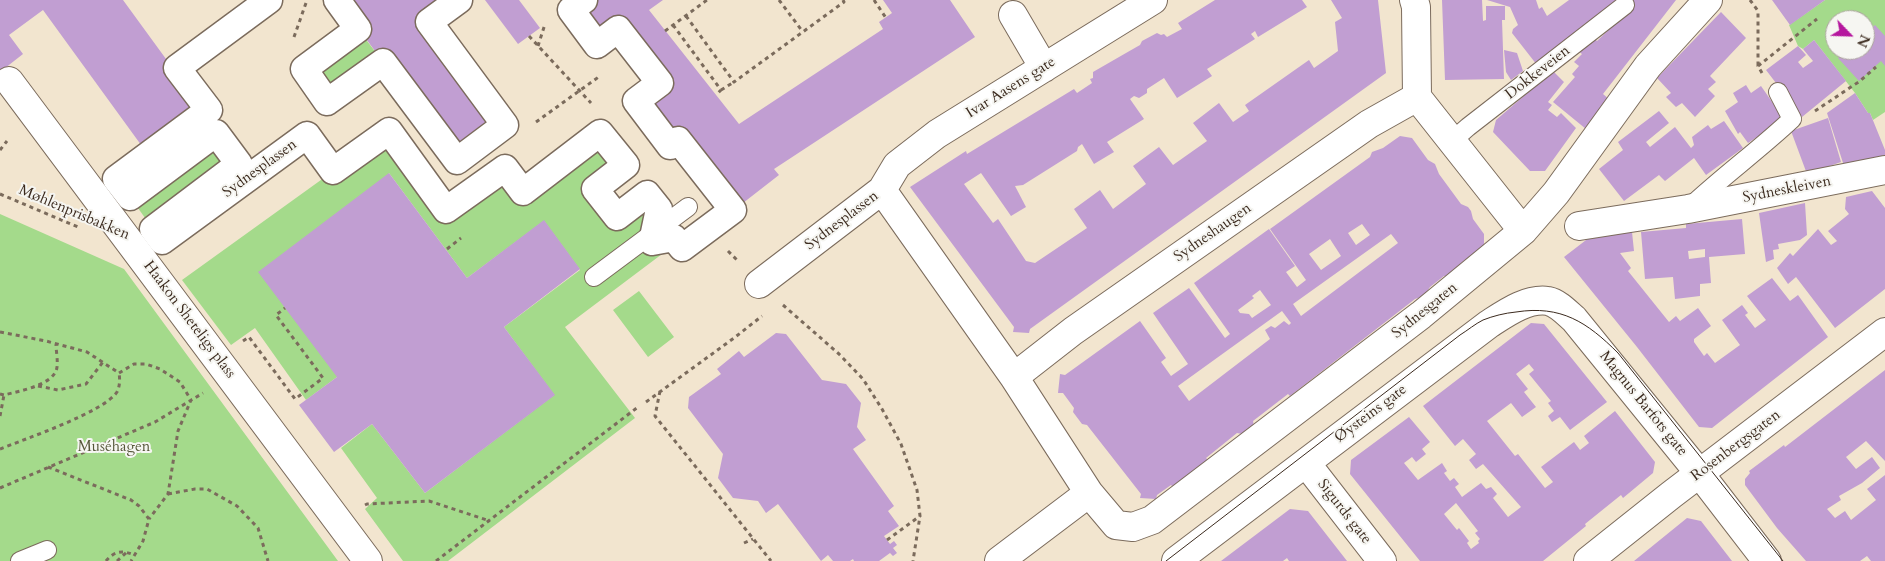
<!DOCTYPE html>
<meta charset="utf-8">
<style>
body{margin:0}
#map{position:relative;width:1885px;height:561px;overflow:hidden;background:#f2e5cf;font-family:Cardo,serif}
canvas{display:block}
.north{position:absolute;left:1825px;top:10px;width:50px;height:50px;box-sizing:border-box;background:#f6f6f2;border:1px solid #aba49d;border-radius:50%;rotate:114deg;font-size:14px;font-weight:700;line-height:20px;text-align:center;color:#3b2a1e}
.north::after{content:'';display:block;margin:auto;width:18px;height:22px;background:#b5179e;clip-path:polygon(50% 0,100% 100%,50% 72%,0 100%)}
</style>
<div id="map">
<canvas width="1885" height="561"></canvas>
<div class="north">N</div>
</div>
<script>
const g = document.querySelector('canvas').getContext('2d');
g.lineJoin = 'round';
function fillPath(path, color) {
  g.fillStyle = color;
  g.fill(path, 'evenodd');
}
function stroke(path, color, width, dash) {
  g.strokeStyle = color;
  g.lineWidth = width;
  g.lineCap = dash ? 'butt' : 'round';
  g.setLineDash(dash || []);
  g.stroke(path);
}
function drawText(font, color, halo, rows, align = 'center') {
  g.font = font + ' Cardo,serif';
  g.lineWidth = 4;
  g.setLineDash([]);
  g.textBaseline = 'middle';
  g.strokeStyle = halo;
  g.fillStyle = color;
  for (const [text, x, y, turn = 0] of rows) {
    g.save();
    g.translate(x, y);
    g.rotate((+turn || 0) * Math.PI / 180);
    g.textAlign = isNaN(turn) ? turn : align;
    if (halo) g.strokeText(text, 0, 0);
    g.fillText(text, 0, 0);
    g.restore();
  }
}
fillPath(new Path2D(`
 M1825,0H1885V112L1873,120L1870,113H1868L1855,93L1814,40L1803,49L1798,46L1789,25ZM1835,20H1865V50H1835Z
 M358,29L383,62L327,102L304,69Z
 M389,131L446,210L505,168L523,191L600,133L626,165L595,189L617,217L647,194L678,242L565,327L635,418L448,561H403L365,509L377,498L341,448L372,424L425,493L554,395L504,327L580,270L544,221L467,278L389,173L337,377L306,400L255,328L231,345L182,280Z
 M216,133L239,164L153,229L130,197Z
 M0,214L124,269L338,561H0Z
 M639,291L674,337L648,357L613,310Z`), '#a4da8b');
fillPath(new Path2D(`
 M0,0H123L201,107L144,149L43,10L9,35L23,54L0,72Z
 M337,0H459L429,22L505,125L457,161Z
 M485,0H519L540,28L518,44Z
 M584,0H663L649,10L739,124L883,29L879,22L892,13L883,0H950L975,37L774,169L779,175L734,210L636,101L660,83L618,29L597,45Z
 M1215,0H1302L1307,7L1258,37L1255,31L1251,34L1255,39L1207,69L1212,76L1177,98L1164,78L1147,89V93L1139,98L1134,96L1130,99L1144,119L1107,142L1114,152L1094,164L1082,144L1078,147L1077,151L1023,185L1015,186L1026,207L1011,216L981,173L964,184L993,223L998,219L1026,261L1035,263L1087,228L1074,209L1100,190L1113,209L1146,184L1133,166L1159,147L1173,165L1207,141L1193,123L1219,103L1233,122L1249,111L1245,105L1309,60L1314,68L1338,51L1335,22L1342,18L1331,0H1378L1386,73L1030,329L1029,333L1013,332L1014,327L910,187L966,151L967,154L1074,89L1077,93L1092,83L1090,79L1093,78V72L1126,53L1140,45L1142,41L1157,33L1161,35L1164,34L1167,37L1182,29L1178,23Z
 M1442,0H1482L1483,21L1486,20V6H1505V20H1502L1504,79L1445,80Z
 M1487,0H1536L1539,9L1542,7L1547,16L1569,0H1676L1603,94L1610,100L1586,129L1553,102L1575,77L1572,74L1579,66L1574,62L1582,54L1576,49L1592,36L1597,41L1616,23L1615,22L1537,65L1512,33L1513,29L1518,25L1510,7Z
 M1772,0H1825L1790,25Z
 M1721,12L1746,38L1710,76L1716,82L1708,89L1715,96L1695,117L1682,103L1676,107L1666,97L1671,93L1657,78Z
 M1875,25L1885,36V66L1881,61L1859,81L1838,58L1847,50H1865V34Z
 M1814,40L1846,81L1802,117L1766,70L1798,46L1806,55L1798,62L1803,68L1813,61L1803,49Z
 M1504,50L1517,53L1523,71L1511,80L1506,72Z
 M1553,71L1564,82L1548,102L1552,105L1548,110L1557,117L1561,113L1576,128L1545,171H1530L1493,132L1496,120Z
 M1746,85L1751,93L1761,86L1784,119L1748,143L1740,132L1738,134L1725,111L1738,102L1733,93Z
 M1855,93L1868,113H1870L1885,150V155L1844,166L1827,113Z
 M1659,111L1669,123L1646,142L1650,147L1675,127L1691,148L1694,145L1692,137L1708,125L1711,129L1724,121L1743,148L1706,175L1694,158L1665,181L1659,175L1624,201L1599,169L1623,150L1618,142Z
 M1828,118L1841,162L1807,174L1791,131Z
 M1400,136L1412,138L1428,160L1435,164L1439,174L1461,204L1468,207L1471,211L1473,219L1484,234V246L1461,263L1459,269L1449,276H1444L1430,287L1424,296L1415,299L1290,396L1288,394L1253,421L1254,426L1242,434L1237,433L1206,458L1208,460L1173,487L1171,485L1157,495L1156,499L1140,498L1141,494L1087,425L1082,424L1073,412L1074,408L1063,393H1058L1060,374L1065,375L1140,321L1166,358L1161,362L1171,376L1188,364L1153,313L1189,288L1225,338L1230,334L1194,283L1269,229L1295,266L1286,272L1297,287L1306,280L1270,229L1370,157L1372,152L1383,148ZM1362,224L1370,235L1356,245L1348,233ZM1391,234L1398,243L1301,316L1293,304ZM1330,239L1341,256L1321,270L1309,254ZM1260,290L1271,305L1252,318L1249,314L1240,313L1238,310L1254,298L1252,296ZM1282,311L1291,323L1289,325L1284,321L1275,328L1271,326L1265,330L1270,339L1189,401L1178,386Z
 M389,173L467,278L544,220L580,269L504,327L555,395L425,493L372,424L334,452L299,405L337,377L258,272Z
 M1872,191L1885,208V289L1835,328L1796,277L1788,284L1777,268L1790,253L1793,256L1818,229L1831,245L1837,241L1828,231L1849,214L1845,209L1846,197Z
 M1805,203L1807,235L1800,240L1778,244L1779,249L1773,250L1774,259L1766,262L1759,213Z
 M1742,219L1745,254L1709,257L1711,283L1700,284V296L1675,299L1673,277L1645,279L1641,232L1686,228V224ZM1705,249V257L1689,259L1688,251Z
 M1632,232L1634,251L1620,253L1631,268L1628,271L1669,322L1676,316L1680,321L1698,308L1711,326L1694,339V342L1704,356L1707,353L1715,363L1740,345L1722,320L1742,305L1748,313L1745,315L1755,328L1766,320L1747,296L1772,278L1790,301L1798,295L1828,337L1712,428L1699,427L1637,347L1564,257L1590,237Z
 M1531,323L1544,324L1607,402L1570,430L1560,417L1552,422L1548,416L1554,411L1548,403L1551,401L1529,374L1534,370L1529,364L1516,374L1528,389L1524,392L1536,407L1522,417L1511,403L1487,421L1515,456L1518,454L1545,488L1553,482L1541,467L1574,442L1580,450L1589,443L1584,436L1615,411L1655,462L1653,473L1623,498L1621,495L1585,524L1586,526L1543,561H1420L1350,474L1351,460L1409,417L1430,442L1422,449L1426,454L1416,462L1412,457L1404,463L1418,480L1442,463L1447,471L1444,473L1450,481L1454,478L1459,484L1455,487L1462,497L1481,483L1486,489L1491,487L1497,494L1493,498L1508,517L1521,507L1483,464L1476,469L1469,460L1476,454L1463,439L1455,446L1423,406ZM1456,503L1478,531L1475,533L1480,539L1478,541L1479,543L1471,549L1467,543L1469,541L1459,528L1457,530L1444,514Z
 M776,333L786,334L822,380L846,384L861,403L857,427L866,440L853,449L894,506L888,511L899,526L884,536L890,544L894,541L897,545L893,548L897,553L893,556L890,553L879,561H854L853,559L850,561H833L828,555L821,561L778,504L766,513L758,501L733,498L718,478L723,454L688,408L689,397L721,374L717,369L739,351L744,357Z
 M1885,370V461L1866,441L1846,457L1856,469L1872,457L1880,468L1862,483L1839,496L1841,500L1827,509L1835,518L1845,511L1851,520L1876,500L1867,489L1885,475V561H1871L1867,556L1860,561H1806L1777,528L1745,485V479L1750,473L1749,471L1784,445L1785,447Z
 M1290,509L1308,511L1347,561H1289L1287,558L1283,561H1221Z
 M1687,518L1701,521L1732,561H1634Z`), '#c19ed2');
const service = new Path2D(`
 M1452,141L1468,127L1625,5
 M1690,207C1723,176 1759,150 1792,119L1778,92
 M594,277L688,207
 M20,561L47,550`);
const pedestrian = new Path2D(`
 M269,0L177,68L209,110L116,179L130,197L216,133L239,164L153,229L162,241L307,135L333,171L389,131L446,210L505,168L523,192L600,133L626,165L595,189L617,217L647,194L659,209L652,242L674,238L682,248L733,210L678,140L670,146L636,101L660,83L618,29L597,45L571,10L584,0
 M337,0L358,29L304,69L327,102L383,62L457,161L505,125L429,22L459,0`);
const minor = new Path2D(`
 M1414,0L1416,7L1417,97L1523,231
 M1013,15L1044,68
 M9,81L368,561
 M882,190L897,165L937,134L1153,0
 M1579,226L1688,209L1885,170
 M759,284L882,190L1014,377L1089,493L999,561
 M1014,377L1073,331L1369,124L1417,97
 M1306,463L1382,561
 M1089,493L1116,525L1133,527L1152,520L1421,315L1523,231L1556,193L1648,66L1708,0
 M1176,561L1489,324C1506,313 1527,298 1548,301C1558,303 1567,313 1574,319L1700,474L1767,561
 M1588,561L1671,495L1885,332`);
stroke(service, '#7b6b5c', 20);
stroke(pedestrian, '#7b6b5c', 29);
stroke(minor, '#7b6b5c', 30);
stroke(new Path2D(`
 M779,0L803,32
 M874,0L886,18
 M1750,0L1758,11V66
 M686,16L734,82L844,2L843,0
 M673,25L721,90L716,95
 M665,31L707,0
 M529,36L591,103
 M294,37L306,3
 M538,46L545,24
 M1762,73L1758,66L1817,19
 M721,90L734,82
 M1815,111L1860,81L1876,67
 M536,122L600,76
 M0,150L7,141
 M0,194L78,227
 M447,249L461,238
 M728,251L738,261
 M783,305L839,354L863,379L882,409L901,444L917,490L920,516L913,561
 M0,332L46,341L87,352L119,373
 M243,341L249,337L295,399L323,378L276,315L285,308
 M119,373L134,364H146L160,369L180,382L191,400L178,431L168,494L149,519
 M38,386L58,390L86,384L103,362
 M660,391L655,416L771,561
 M0,394L4,395C19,391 55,385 57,367C58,360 56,351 56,344
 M646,402L734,338L762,316
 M0,416L4,395
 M0,449C25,439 104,412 117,392C120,386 120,379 119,373
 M48,467L131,500L139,506L149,519L143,541L131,561
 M0,488L155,422L203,393
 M168,494L195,489H207L237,506L258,528L268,561
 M365,505L367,504L429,501L490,521
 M887,540L920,516
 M744,543L753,539
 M106,561C114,551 123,550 134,555
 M117,561L127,552
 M436,561L638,407`), '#7b6b5c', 3, [4, 4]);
stroke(service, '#fff', 18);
stroke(pedestrian, '#fff', 26);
stroke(minor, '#fff', 28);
stroke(new Path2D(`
 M1166,561L1460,335C1468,330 1475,324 1483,320C1493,316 1505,313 1516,312C1561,305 1587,322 1618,353L1783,561`), '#3b2a1e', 1);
drawText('15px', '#3b2a1e', '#f6f6f2', [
 ["Dokkeveien",1538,73,-38],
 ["Ivar Aasens gate",1011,88,-32],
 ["Sydnesplassen",260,169,-36],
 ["Sydneskleiven",1787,190,-11],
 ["Møhlenprisbakken",74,213,23],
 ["Sydnesplassen",842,221,-37],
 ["Sydneshaugen",1213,233,-35],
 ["Sydnesgaten",1425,311,-39],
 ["Haakon Sheteligs plass",189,320,53],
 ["Magnus Barfots gate",1643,404,51],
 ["Øysteins gate",1371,414,-37],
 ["Rosenbergsgaten",1736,446,-37],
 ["Sigurds gate",1344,512,52]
]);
drawText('15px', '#555639', '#f6f6f2', [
 ["Muséhagen",114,448]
]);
</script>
